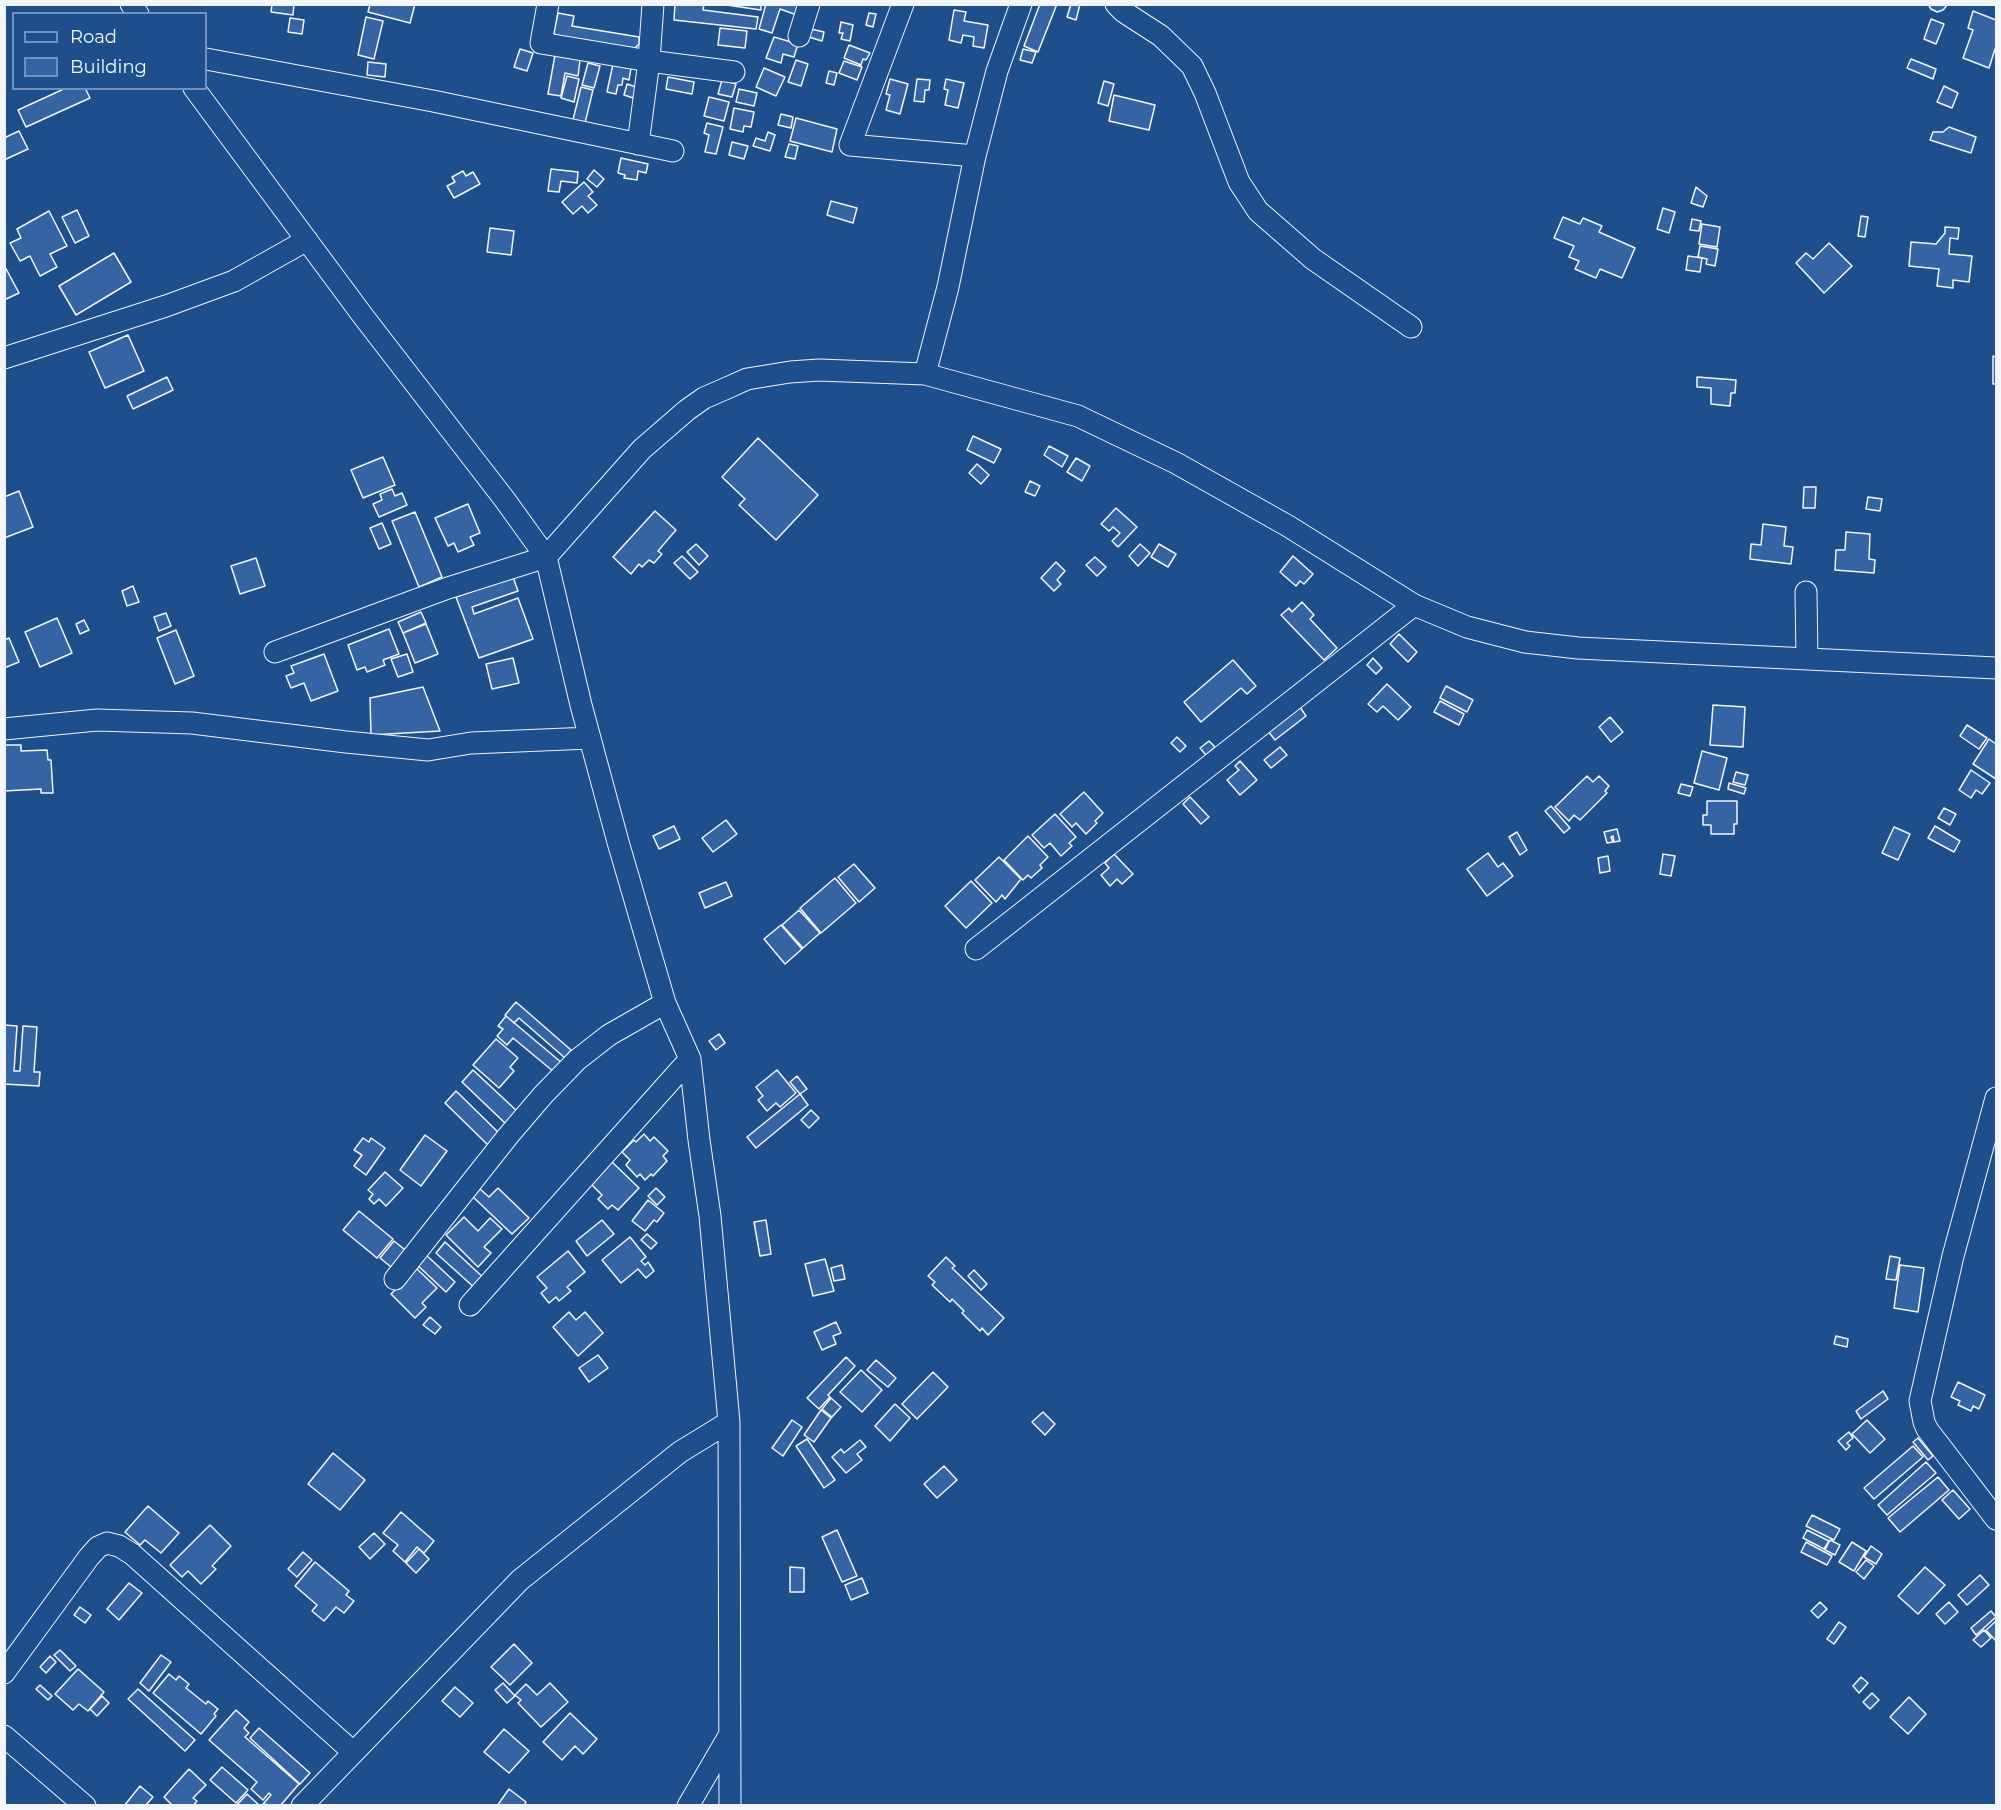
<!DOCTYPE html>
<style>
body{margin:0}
#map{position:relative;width:2001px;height:1810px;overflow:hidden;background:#1f4e8c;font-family:Montserrat,sans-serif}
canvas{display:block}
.frame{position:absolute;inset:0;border:6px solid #f2f6ff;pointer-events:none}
.legend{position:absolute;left:12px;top:12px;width:195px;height:78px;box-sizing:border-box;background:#1f4e8c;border:2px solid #7391ba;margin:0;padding:8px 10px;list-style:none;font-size:18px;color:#f2f6ff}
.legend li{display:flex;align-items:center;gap:12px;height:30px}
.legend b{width:30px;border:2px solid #7391ba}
</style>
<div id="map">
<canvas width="2001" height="1810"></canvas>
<div class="frame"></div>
<ul class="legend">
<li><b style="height:8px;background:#1f4e8c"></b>Road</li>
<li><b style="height:16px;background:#3563a3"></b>Building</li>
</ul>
</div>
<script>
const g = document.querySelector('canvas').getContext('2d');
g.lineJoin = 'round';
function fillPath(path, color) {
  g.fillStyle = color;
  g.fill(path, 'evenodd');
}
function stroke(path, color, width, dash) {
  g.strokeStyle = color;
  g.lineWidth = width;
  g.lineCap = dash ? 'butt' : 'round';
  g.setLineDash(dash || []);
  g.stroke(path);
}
const building = new Path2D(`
 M272,4H294L293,15L271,12Z
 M370,4H415L410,23L368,12Z
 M675,4H704L703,10L758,17L756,29L674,20Z
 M720,4H761V10Z
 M766,4H800L797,15L780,9L772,33L759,29Z
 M1040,4H1057L1038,52L1024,46Z
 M1071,4H1080L1076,20L1067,17Z
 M1928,4H1948L1943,10L1937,12L1931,9Z
 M954,10L966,12L964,21L988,25L984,48L973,46L974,37L963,35L961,43L949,40Z
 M1973,11L1996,20V46L1989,68L1963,58L1973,30L1968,28Z
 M558,13L574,16L572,26L639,37V44L630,53L562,43L554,33Z
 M869,13L876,14L873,27L866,25Z
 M366,17L383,21L374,59L358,55Z
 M290,18L304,20L302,34L288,32Z
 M1931,19L1944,24L1936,44L1924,39Z
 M841,22L853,25L850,41L841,39L843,33H839Z
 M720,28L747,31L745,48L718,45Z
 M811,29L824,32L822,41L809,37Z
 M774,37L798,44L794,57L783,54L781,63L766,58Z
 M849,45L870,53L866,60L863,59L861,65L844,58Z
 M520,49L533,53L527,71L514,67Z
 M1023,49L1036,52L1032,63L1020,60Z
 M555,55L580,60L578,76L565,73L561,96L548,94Z
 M1911,59L1936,69L1933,79L1907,68Z
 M796,60L808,64L801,86L788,82Z
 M844,61L862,67L857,80L839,73Z
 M368,62L386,64L385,77L367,75Z
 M588,63L600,66L594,88L582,85Z
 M613,64L631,68L629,80L623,78L622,85H618L616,94L607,92Z
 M764,68L785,77L776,96L756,87Z
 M829,71L837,73L834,85L826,83Z
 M567,76L579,79L574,102L561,98Z
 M668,77L694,82L692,94L666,89Z
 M890,79L908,84L900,114L886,110L890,95L886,94Z
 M917,79L930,80L929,90H925L924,102L914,101Z
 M946,79L964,83L958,108L945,105L948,90L944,89Z
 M722,80L736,84L732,97L718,94Z
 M1104,81L1114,84L1108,106L1098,103Z
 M627,84L636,87L633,98L624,95Z
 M1944,86L1958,93L1952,108L1937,102Z
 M581,87L593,90L584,127L572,124Z
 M66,88H85L90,98L26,127L18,110Z
 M739,89L757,93L754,106L736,102Z
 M1114,95L1155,105L1149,130L1109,121Z
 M709,97L729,102L724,121L704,116Z
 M734,108L754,112L751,127L744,126L743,132L730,129Z
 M781,114L793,117L791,128L778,125Z
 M796,118L837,129L832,152L790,141Z
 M707,123L723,127L716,154L705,152L709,135L704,133Z
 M1949,127L1976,137L1971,153L1930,140L1933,132H1943Z
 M19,131L28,149L4,160V138Z
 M768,132L775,135L770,151L753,146L756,138L765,141Z
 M732,142L748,146L744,159L729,155Z
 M789,144L798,146L795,159L785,157Z
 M621,158L648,164L646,173L638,171L637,180L624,178L625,175L618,173Z
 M551,169L578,172L577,183L561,181L559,192L548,191Z
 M594,170L604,179L597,187L587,179Z
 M463,171L466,176L473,172L480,184L454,198L447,186L455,182L452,177Z
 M584,182L593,192L588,196L597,205L588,213L582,206L573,214L562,202Z
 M1696,187L1707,196L1703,207L1691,203Z
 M831,201L857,208L853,223L827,215Z
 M1663,208L1675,212L1669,233L1657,229Z
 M77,210L89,236L75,243L62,217Z
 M49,211L67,246L50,254L57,267L40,276L30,256L20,261L10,243L21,238L17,229Z
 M1861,216L1868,217L1865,237L1858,236Z
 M1563,217L1580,224L1583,218L1602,226L1599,232L1635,248L1622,278L1600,269L1596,278L1575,269L1579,261L1569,257L1574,246L1554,238Z
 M1692,219L1701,221L1699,231L1690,230Z
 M1702,224L1720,227L1717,247L1699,244Z
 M1945,227L1959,228L1958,239L1950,238L1949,254L1972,256L1969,282L1953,280V288L1937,286L1939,269L1909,266L1911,242L1936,244L1945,233Z
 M490,228L514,231L511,255L487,252Z
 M1829,243L1852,266L1824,293L1796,263L1806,253L1813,259Z
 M1700,246L1718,249L1715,266L1706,264L1707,259L1698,257Z
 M114,253L131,282L76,315L59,286Z
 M1688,256L1702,258L1700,272L1686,270Z
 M4,265L19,293L4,300Z
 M128,335L144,371L105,388L89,352Z
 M1993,356L1996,357V384H1993Z
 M167,377L173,390L133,409L127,396Z
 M1697,377L1736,380L1735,393H1731L1730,406L1711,404V388L1697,387Z
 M973,436L1001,449L994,463L967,450Z
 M758,438L818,495L776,540L739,505L745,499L722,477Z
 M1049,446L1068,456L1062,467L1044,455Z
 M383,457L395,485L363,498L351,470Z
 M1076,458L1090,466L1082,481L1067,472Z
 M977,464L989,475L981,484L969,473Z
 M1030,481L1040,486L1035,496L1025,492Z
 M1804,487H1816L1815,508H1803Z
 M392,489L395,496L402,493L407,505L379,517L373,504L382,500L380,494Z
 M19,491L33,527L4,538V497Z
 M1868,497L1882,499L1880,511L1866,509Z
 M468,504L480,533L470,537L474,545L458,552L454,543L448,546L435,518Z
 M1116,508L1137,527L1118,547L1112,541L1120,533L1113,527L1109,531L1101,524Z
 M655,511L676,530L658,551L662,554L654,563L649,560L642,567L639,564L631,574L613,557Z
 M415,512L442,577L419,587L392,521Z
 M382,523L391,544L379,549L370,528Z
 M1763,524L1786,527L1784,546L1793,547L1791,564L1750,559L1751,544L1761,545Z
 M1846,532L1870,534L1869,559L1875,560L1874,573L1835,570L1836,550H1845Z
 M696,544L708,556L699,565L687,552Z
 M1140,544L1150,553L1138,566L1129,556Z
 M1159,544L1176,554L1168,567L1151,557Z
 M682,556L698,572L690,579L674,563Z
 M1293,556L1313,574L1304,584L1300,581L1296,586L1280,572Z
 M1095,557L1106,567L1097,576L1086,565Z
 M256,558L265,586L240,594L231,566Z
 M1056,562L1065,571L1057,580L1061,584L1054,591L1041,578Z
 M513,577L518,591L472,607L474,614L518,598L533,639L479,658L456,597Z
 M133,586L139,602L127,606L122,591Z
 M1302,602L1314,615L1310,619L1337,648L1324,660L1281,615L1289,608L1292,612Z
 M421,612L426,623L403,633L398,622Z
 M166,613L171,626L159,631L154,617Z
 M57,618L72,653L40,667L25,632Z
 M84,620L89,630L80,634L76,624Z
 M426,624L438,654L415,663L403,633Z
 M389,629L399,654L383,660L385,665L367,672L365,667L357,670L348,645Z
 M176,630L194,676L175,684L157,638Z
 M1399,634L1417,652L1408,662L1390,644Z
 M9,638L19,662L4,668V640Z
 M324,654L338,691L311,701L304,683L291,688L286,676L294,673L291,666Z
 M407,654L413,672L398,677L391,659Z
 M513,658L519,683L492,689L486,664Z
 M1373,658L1382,668L1376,674L1367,665Z
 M1233,660L1256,686L1247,694L1241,688L1201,722L1184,702Z
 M1387,684L1411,707L1398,720L1383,706L1377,712L1368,704Z
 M1446,686L1473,700L1467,712L1440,698Z
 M423,687L440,731L371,735L370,698Z
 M1440,701L1464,714L1459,725L1434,712Z
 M1713,705L1745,707L1743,747L1710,745Z
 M1300,707L1306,716L1275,740L1268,731Z
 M1610,717L1623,732L1611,742L1599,727Z
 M1967,725L1987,738L1979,749L1960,736Z
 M1177,737L1186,746L1180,752L1171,743Z
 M1989,739L1996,744V779L1973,764Z
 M1209,741L1215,747L1206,755L1200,748Z
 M4,745H21V751L47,750L48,760H51L53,793H41V789L4,791Z
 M1280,747L1287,755L1271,768L1264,760Z
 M1702,751L1727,758L1719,790L1694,783Z
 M1240,761L1257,780L1240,795L1227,780L1239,770L1235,766Z
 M1971,770L1990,783L1982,794L1976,790L1971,798L1959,790Z
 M1736,772L1748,775L1745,785L1733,782Z
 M1587,776L1593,782L1599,776L1609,786L1605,791L1607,793L1580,820L1574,815L1569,821L1555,807Z
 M1729,783L1746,788L1744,794L1728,789Z
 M1681,784L1693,787L1690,796L1678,793Z
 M1084,792L1103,813L1095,821L1097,823L1086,834L1076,823L1072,827L1060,814Z
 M1190,797L1209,817L1201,824L1183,804Z
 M1707,801H1737V824H1734V834H1711V825H1703V815H1707Z
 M1551,806L1570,828L1564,833L1545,811Z
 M1944,808L1956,814L1950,825L1938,818Z
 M1055,814L1076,837L1069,843L1072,846L1061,856L1050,843L1044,848L1032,835Z
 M726,820L737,834L713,852L702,838Z
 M674,826L680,839L659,849L653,836Z
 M1935,826L1960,841L1954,852L1928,838Z
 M1894,827L1910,834L1898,860L1882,853Z
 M1617,829L1620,841L1614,842L1613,836L1611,837L1613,842L1607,843L1604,832Z
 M1517,832L1527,850L1520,855L1509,837Z
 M1028,836L1048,857L1040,865L1042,868L1031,878L1028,875L1023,880L1004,860Z
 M1488,853L1498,867L1503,863L1513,876L1487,896L1467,869Z
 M1114,854L1133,874L1122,884L1117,879L1110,886L1101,875L1109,868L1105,863Z
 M1663,854L1675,856L1671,876L1660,874Z
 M1608,856L1610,871L1600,873L1598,858Z
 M999,857L1021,879L1005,899L1002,895L996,902L975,880Z
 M854,864L875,888L859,902L838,877Z
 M835,878L856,903L821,933L800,908Z
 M971,881L992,903L966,928L945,906Z
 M726,882L732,896L705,908L699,893Z
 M799,910L820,933L803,948L782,925Z
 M781,925L802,949L785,964L764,939Z
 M516,1002L571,1050L565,1058L519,1018L514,1023L505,1015Z
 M506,1016L562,1063L554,1072L513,1038L507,1045L497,1036L503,1029L498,1026Z
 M4,1025L17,1026L14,1071H20L23,1026L37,1027L34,1072H40L39,1086L4,1084Z
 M719,1034L725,1043L716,1050L709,1041Z
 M496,1039L518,1058L510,1067L514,1071L499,1088L473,1065Z
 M473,1070L518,1112L506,1124L462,1082Z
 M777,1070L796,1093L780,1107L776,1103L767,1111L758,1100L763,1096L756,1087Z
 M797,1076L807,1089L800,1094L790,1082Z
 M456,1091L501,1135L490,1147L445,1103Z
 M800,1094L808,1105L756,1148L747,1137Z
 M811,1110L819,1118L809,1128L801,1120Z
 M644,1134L650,1141L654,1137L668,1151L663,1156L667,1161L653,1176L651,1174L645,1180L640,1174L637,1177L626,1165L630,1160L622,1152L634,1140L636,1142Z
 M425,1135L447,1151L421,1186L400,1170Z
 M363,1138L369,1142L371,1138L385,1148L366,1175L354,1166L362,1155L354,1150Z
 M611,1161L639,1188L618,1210L612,1205L608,1209L598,1199L602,1195L590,1183Z
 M385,1172L403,1188L386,1206L379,1199L374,1204L369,1199L373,1194L368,1190Z
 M498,1188L529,1218L512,1234L473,1197L480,1189L489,1197Z
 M656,1188L665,1197L657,1205L648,1196Z
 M648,1200L664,1213L657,1222L654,1220L645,1231L632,1221Z
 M359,1211L393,1239L377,1258L343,1230Z
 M464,1217L478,1231L490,1218L502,1229L484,1247L491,1253L478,1267L446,1235Z
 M602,1220L614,1234L587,1256L576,1241Z
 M766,1220L771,1254L760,1256L754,1222Z
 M647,1234L657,1243L651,1249L641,1240Z
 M630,1237L646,1257L641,1261L645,1265L648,1262L654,1271L646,1278L638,1269L621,1283L602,1260Z
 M394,1241L409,1253L396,1271L380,1258Z
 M445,1242L486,1280L477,1290L436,1253Z
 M568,1251L585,1272L567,1287L571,1291L559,1301L556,1297L549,1303L541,1293L547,1288L537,1277Z
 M423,1252L455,1282L446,1292L414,1262Z
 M1890,1256L1900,1258L1896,1280L1886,1279Z
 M946,1257L955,1266L952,1268L1004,1318L988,1335L982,1328L980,1331L962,1313L964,1311L952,1299L950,1302L932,1285L935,1282L928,1276Z
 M825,1259L834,1291L813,1296L805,1264Z
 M842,1265L845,1279L834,1281L831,1268Z
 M1900,1265L1924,1268L1918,1312L1894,1308Z
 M416,1268L437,1288L422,1303L426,1307L415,1318L391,1294Z
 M974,1270L987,1284L981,1290L968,1276Z
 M569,1312L576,1320L585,1312L603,1333L578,1356L553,1327Z
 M430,1317L441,1327L435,1334L423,1325Z
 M836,1322L841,1333L833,1336L836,1344L822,1350L814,1332Z
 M1836,1336L1848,1339L1847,1347L1834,1344Z
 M598,1355L608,1368L589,1382L579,1368Z
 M846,1357L855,1366L828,1395L830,1397L819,1409L807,1398Z
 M876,1360L896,1378L888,1387L867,1370Z
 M861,1370L882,1390L862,1412L840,1392Z
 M933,1372L948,1387L917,1419L902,1404Z
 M1958,1382L1985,1395L1979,1409L1973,1406L1971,1411L1958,1405L1960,1401L1951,1397Z
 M1883,1391L1888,1399L1861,1419L1856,1411Z
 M831,1398L841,1407L832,1417L822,1409Z
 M895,1404L910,1418L890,1441L875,1426Z
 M821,1410L831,1418L814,1442L804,1435Z
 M1043,1412L1055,1424L1045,1435L1032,1422Z
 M792,1420L802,1427L783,1456L772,1448Z
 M1867,1420L1885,1439L1870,1453L1852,1434Z
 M1849,1432L1853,1438L1847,1443L1850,1446L1846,1450L1838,1441Z
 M1918,1438L1933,1456L1928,1460L1913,1442Z
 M807,1439L835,1480L824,1488L796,1446Z
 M860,1440L866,1447L857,1454L862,1460L846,1473L832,1457L841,1449L844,1453Z
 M1913,1446L1923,1457L1874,1499L1864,1488Z
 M333,1453L365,1480L340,1510L308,1484Z
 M1926,1462L1936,1473L1887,1515L1878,1505Z
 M944,1466L957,1480L937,1498L924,1484Z
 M1938,1477L1949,1490L1900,1532L1888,1518Z
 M1953,1490L1970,1509L1959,1519L1942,1500Z
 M148,1506L179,1533L161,1553L145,1540L140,1545L125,1532Z
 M401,1512L434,1541L424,1553L417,1547L405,1562L393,1551L398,1545L383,1533Z
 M1812,1515L1840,1529L1834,1540L1806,1526Z
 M210,1525L231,1546L212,1566L216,1569L201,1584L188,1571L182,1577L170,1565Z
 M837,1530L857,1576L842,1582L822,1537Z
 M1807,1530L1829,1541L1824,1549L1803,1538Z
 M374,1533L385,1544L370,1559L359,1547Z
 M1830,1540L1840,1545L1835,1555L1825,1550Z
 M1806,1542L1832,1556L1827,1565L1801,1552Z
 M1852,1542L1866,1551L1854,1571L1839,1562Z
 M1871,1546L1882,1554L1876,1564L1864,1557Z
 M419,1549L429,1559L416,1573L406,1563Z
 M303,1552L312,1560L297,1577L288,1569Z
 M1866,1560L1874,1566L1864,1579L1856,1572Z
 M315,1562L349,1591L346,1595L354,1601L344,1613L336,1607L324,1621L312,1611L317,1605L295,1586Z
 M790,1567L804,1568V1592H790Z
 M1925,1567L1945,1585L1918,1614L1898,1596Z
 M1980,1575L1989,1585L1967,1605L1958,1595Z
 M862,1578L868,1593L851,1600L845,1585Z
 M129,1583L142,1593L119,1620L107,1609Z
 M1820,1602L1827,1609L1818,1618L1811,1611Z
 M1949,1602L1958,1612L1945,1624L1936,1614Z
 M80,1607L91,1615L85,1623L74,1615Z
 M1991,1611L1996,1617L1976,1635L1971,1628Z
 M1996,1621V1641L1986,1630Z
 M1839,1622L1846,1627L1834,1644L1827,1639Z
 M1984,1630L1991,1638L1981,1647L1973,1640Z
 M514,1644L532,1663L510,1685L491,1667Z
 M60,1650L76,1666L70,1671L54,1655Z
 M161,1655L171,1662L149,1691L140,1683Z
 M50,1656L56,1662L46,1673L40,1667Z
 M78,1669L104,1692L88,1711L79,1704L73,1710L55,1694Z
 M169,1674L176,1680L179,1676L189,1684L186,1688L206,1704L208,1701L218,1709L214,1714L216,1716L201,1734L153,1693Z
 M1861,1677L1868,1683L1859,1693L1853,1686Z
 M503,1683L515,1696L507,1703L495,1690Z
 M550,1683L568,1702L541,1727L518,1703L521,1700L515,1695L526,1684L537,1695Z
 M40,1685L52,1696L48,1700L36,1689Z
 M455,1687L473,1703L460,1717L442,1701Z
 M138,1689L195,1740L185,1751L128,1699Z
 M1872,1693L1879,1700L1870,1709L1863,1702Z
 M102,1696L109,1703L97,1716L90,1709Z
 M1909,1697L1926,1714L1908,1734L1890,1717Z
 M236,1710L249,1722L244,1728L249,1733L245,1737L299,1784L280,1806L263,1804L271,1795L269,1793L263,1800L251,1789L257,1782L209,1740Z
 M570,1713L597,1739L583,1754L575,1746L562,1760L543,1742Z
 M259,1728L310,1773L300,1784L250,1738Z
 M504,1729L529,1751L509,1773L484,1752Z
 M222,1767L248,1790L236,1803L210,1780Z
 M189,1769L206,1785L193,1798L197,1801L193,1806H173L164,1797Z
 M140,1786L153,1797L145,1806H124Z
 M509,1789L526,1802L524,1806H497Z
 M247,1794L260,1806H236Z`);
fillPath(building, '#3563a3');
stroke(building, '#f2f6ff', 1.5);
const minor = new Path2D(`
 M131,4L138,14
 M548,4L541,43L649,61L734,72
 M903,4L850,145L975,156
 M1116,4L1124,12L1161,36L1192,66L1205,93L1239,182L1258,211L1313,259L1411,327
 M799,36L809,4
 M206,59L433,101L673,151
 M194,88L363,316L505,500L546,557L448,588L275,652
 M638,144L649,61L653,4
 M4,358L166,306L234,281L307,240
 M925,374L948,287L975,156L997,71L1021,4
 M1806,592L1807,659
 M4,729L97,720L192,723L346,742L428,750L471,743L590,738
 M976,949L1414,605
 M1996,1098L1953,1256L1920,1401L1924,1422L1927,1429L1996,1519
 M395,1279L508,1136L543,1095L577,1060L609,1035L665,1003
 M470,1305L690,1059
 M4,1673L89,1557L98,1547L107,1543L119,1546L132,1554L353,1752
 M4,1736L85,1806
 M302,1806L520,1580L680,1452L729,1422
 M688,1806L730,1734
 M730,1806L729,1422L710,1216L699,1140L690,1059L665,1003L618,842L581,705L546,557L642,449L687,410L704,398L727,388L747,379L790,372L819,370L925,374L1078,416L1176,463L1288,526L1414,605L1467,627L1525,642L1578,648L1996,668`);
stroke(minor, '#f2f6ff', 23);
stroke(minor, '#1f4e8c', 21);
</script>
